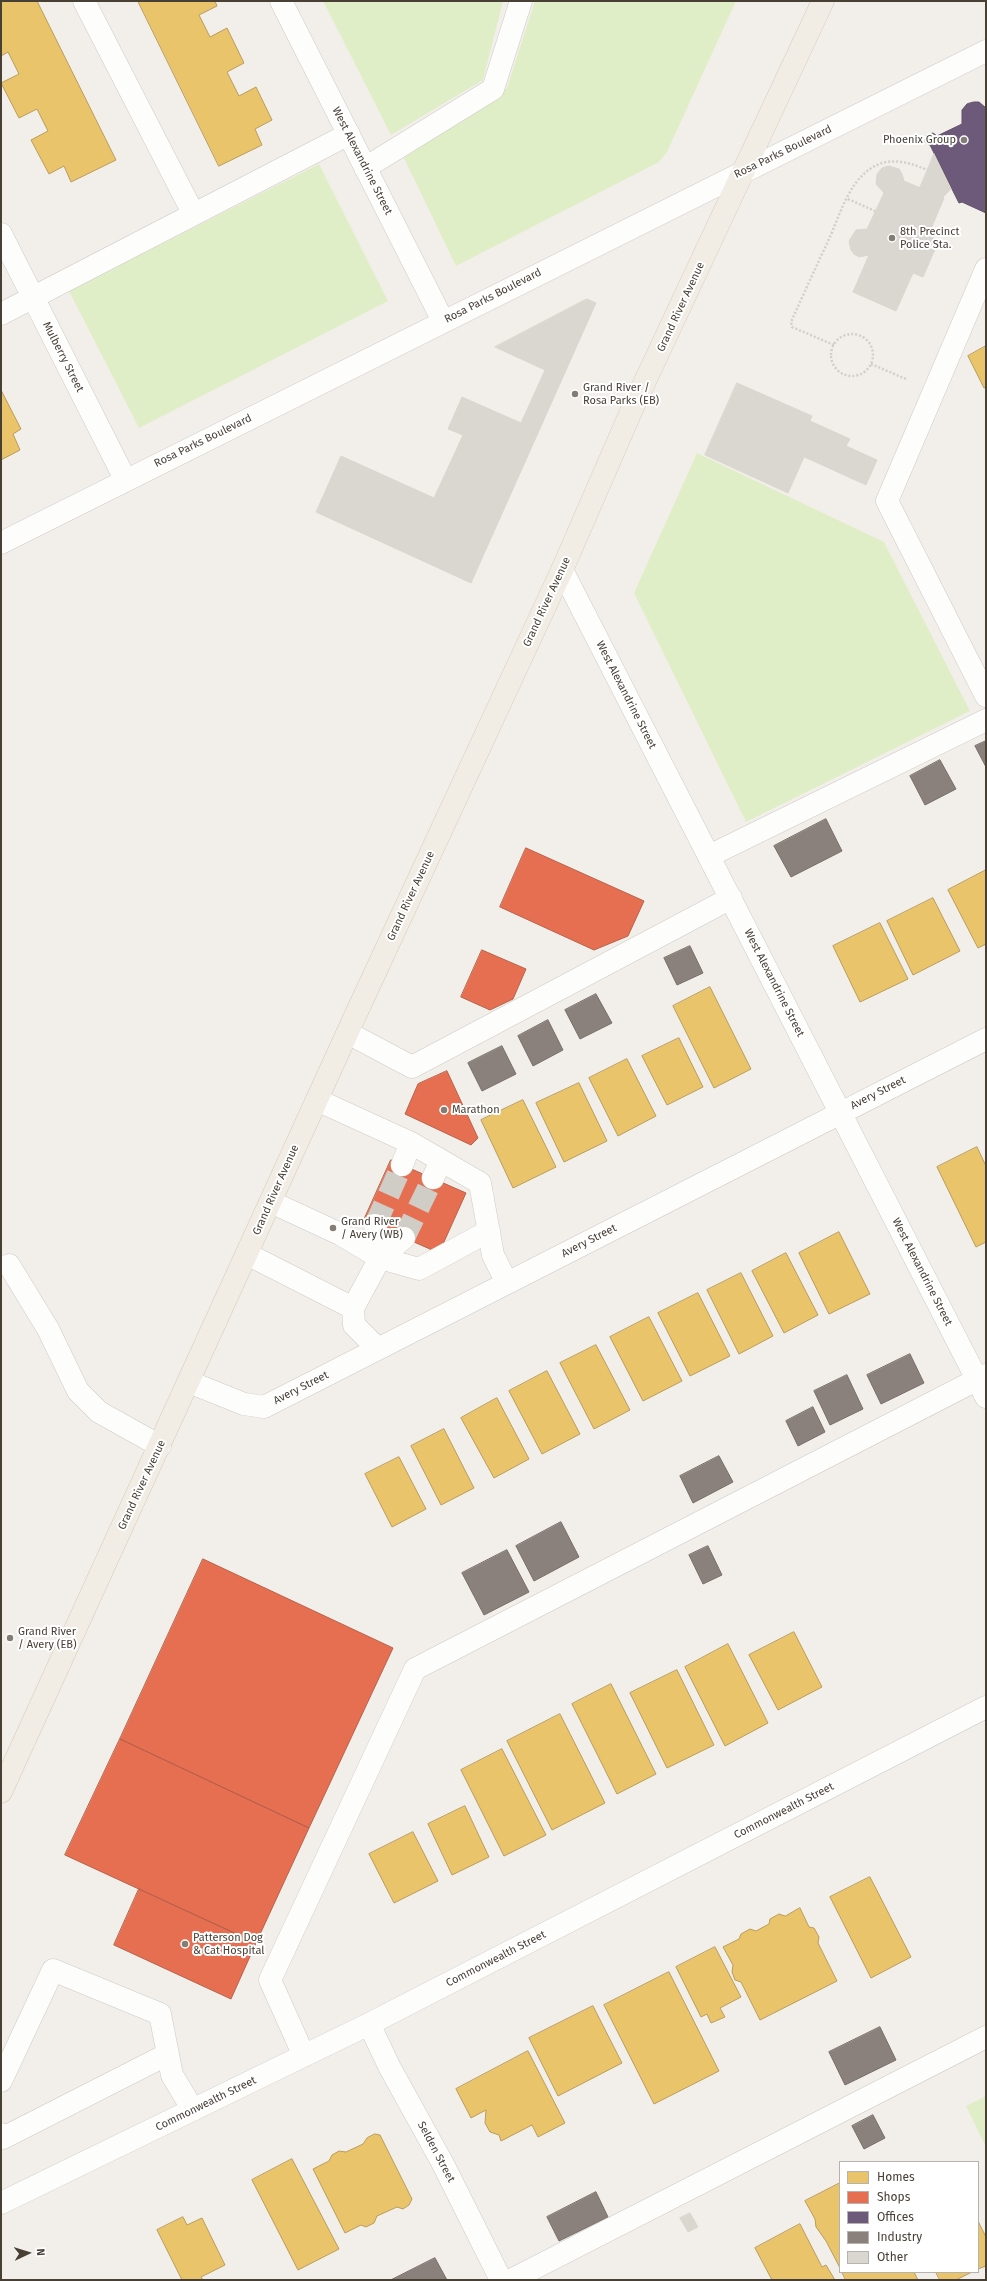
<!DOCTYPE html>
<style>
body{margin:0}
#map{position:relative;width:987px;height:2281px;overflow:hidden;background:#f2efea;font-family:"Fira Sans",sans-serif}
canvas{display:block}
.frame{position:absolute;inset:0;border:2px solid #484035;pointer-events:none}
.legend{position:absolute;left:839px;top:2161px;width:140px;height:112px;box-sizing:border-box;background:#fff;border:1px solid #b6b3ae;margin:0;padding:5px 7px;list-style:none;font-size:12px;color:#484035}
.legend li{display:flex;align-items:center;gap:8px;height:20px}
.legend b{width:20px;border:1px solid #b6b3ae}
.north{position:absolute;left:8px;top:2233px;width:40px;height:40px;-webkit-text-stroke:3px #fff;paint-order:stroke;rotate:86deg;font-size:11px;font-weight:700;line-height:16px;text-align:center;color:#484035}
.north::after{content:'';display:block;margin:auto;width:14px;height:18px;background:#484035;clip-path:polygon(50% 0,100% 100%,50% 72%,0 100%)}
</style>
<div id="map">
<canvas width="987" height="2281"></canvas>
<div class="frame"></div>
<ul class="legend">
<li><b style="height:11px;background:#e9c46a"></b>Homes</li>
<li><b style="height:11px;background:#e76f51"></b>Shops</li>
<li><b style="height:11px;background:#6d597a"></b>Offices</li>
<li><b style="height:11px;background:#8a817c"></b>Industry</li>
<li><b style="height:11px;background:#dad6d0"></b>Other</li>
</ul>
<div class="north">N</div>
</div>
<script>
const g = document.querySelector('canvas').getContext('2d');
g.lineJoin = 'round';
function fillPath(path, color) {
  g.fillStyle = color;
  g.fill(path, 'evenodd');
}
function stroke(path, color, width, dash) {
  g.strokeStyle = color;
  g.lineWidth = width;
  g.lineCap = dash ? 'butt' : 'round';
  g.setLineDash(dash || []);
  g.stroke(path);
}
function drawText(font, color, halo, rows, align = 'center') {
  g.font = font + ' "Fira Sans",sans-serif';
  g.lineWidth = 4;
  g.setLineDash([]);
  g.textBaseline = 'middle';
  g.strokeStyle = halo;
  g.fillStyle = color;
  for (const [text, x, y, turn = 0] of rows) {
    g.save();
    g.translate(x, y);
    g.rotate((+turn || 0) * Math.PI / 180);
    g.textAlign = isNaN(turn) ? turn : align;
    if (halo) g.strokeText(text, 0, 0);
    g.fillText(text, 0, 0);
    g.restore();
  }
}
fillPath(new Path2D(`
 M323,1H503L483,80L391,135Z
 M535,1H736L667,152L659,162L456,266L404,158L507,88Z
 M319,164L388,301L139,428L69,291Z
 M697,453L884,542L970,711L746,822L634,593Z
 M986,2096V2147L966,2106Z`), '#e0eec7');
const homes = new Path2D(`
 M1,1H37L116,160L71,182L64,166L49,174L31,140L48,131L37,109L19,118L1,83L19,74L8,52L1,56Z
 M138,1H215L217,6L199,15L210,37L227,28L244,63L227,72L239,96L256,87L272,120L255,129L262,145L219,166Z
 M986,346V387L984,388L968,356Z
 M1,390L21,429L13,434L20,450L1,460Z
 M986,870V944L978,948L948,890Z
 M933,898L960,951L913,975L887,921Z
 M880,923L908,979L860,1002L833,946Z
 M710,987L751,1069L714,1088L673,1006Z
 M679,1038L703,1087L667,1105L642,1056Z
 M627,1059L656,1116L618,1136L589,1078Z
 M579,1083L607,1141L564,1162L536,1103Z
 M523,1100L556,1167L513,1188L481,1120Z
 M977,1147L986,1166V1242L976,1247L937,1167Z
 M839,1232L870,1294L829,1314L799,1253Z
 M786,1253L818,1315L784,1333L752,1271Z
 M741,1273L773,1336L739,1354L707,1290Z
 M698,1293L730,1356L690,1376L658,1313Z
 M649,1317L682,1381L643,1401L610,1337Z
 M596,1345L630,1410L594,1429L560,1363Z
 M547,1371L580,1434L542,1454L509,1391Z
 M497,1398L529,1459L494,1478L461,1418Z
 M444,1429L474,1488L441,1505L411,1446Z
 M399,1457L426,1509L392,1527L365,1474Z
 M794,1632L822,1687L778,1710L749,1655Z
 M728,1644L768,1723L725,1746L685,1667Z
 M677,1670L714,1745L667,1768L630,1693Z
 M611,1684L656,1774L617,1794L572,1704Z
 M560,1714L605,1803L552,1830L507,1741Z
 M502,1749L546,1835L504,1856L461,1770Z
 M465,1806L489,1857L452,1875L428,1824Z
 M413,1832L438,1881L394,1903L369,1854Z
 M870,1877L911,1957L871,1978L830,1897Z
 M800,1908L809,1927L814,1928L819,1937L818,1943L837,1981L760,2020L741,1982L735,1980L732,1972L733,1965L723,1947L739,1939L741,1934L750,1929L756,1931L769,1924L770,1919L779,1914L785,1916Z
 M715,1947L741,1997L720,2008L725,2017L711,2023L707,2014L701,2017L676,1967Z
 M669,1972L719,2071L654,2104L604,2005Z
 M593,2006L622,2063L558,2096L529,2038Z
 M528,2051L565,2123L538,2137L532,2125L501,2141L499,2135L490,2132L485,2123L486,2110L471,2118L456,2089Z
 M375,2134L380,2135L412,2199L409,2205L403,2209L397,2207L377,2216L374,2223L366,2227L361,2225L345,2233L313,2169L329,2161L332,2155L339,2151L346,2152L363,2144L367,2138Z
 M292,2159L339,2249L298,2270L252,2180Z
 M840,2183V2268L826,2241L816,2227L815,2219L805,2201Z
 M183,2217L187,2225L202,2218L225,2265L201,2277L203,2280H182L157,2230Z
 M978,2221L986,2237V2266L978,2269Z
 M800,2224L822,2267L826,2265L835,2280H772L755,2248Z
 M842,2272H914L918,2280H846Z
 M936,2272H972L956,2280H940Z`);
fillPath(homes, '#e9c46a');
stroke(homes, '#b99c5a', 1);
const shops = new Path2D(`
 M526,848L644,901L628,936L594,950L500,907Z
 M482,950L526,969L513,999L490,1010L461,997Z
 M447,1071L478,1138L471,1145L405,1114L418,1084Z
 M391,1160L466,1193L439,1253L364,1220Z
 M203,1559L393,1648L309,1828L120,1739Z
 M120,1739L309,1828L256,1943L65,1855Z
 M139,1889L256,1943L231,1999L114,1945Z`);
fillPath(shops, '#e76f51');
stroke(shops, '#b76149', 1);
const offices = new Path2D(`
 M974,102H979L986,108V213L962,202L959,203L930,145L925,142L926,135L933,133L937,136L962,124V110L967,104Z`);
fillPath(offices, '#6d597a');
stroke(offices, '#625265', 1);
const industry = new Path2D(`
 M986,741V767L975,746Z
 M940,760L956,789L925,805L910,776Z
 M826,819L842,851L791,877L774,846Z
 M690,946L703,973L677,985L664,958Z
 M596,994L612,1023L580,1039L565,1010Z
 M548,1020L563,1050L533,1066L518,1036Z
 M502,1046L516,1074L482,1091L468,1063Z
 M910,1354L924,1383L881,1404L867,1375Z
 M847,1375L863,1409L830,1425L814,1391Z
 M813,1407L825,1432L798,1446L786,1421Z
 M719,1456L733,1482L693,1503L680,1476Z
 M561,1522L579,1557L534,1581L516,1546Z
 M708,1546L722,1575L703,1584L689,1555Z
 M507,1550L529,1592L484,1615L462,1573Z
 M880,2027L896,2060L845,2085L829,2052Z
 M873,2115L885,2138L864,2149L852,2126Z
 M596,2192L608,2217L559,2241L547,2217Z
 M435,2258L447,2280H391Z`);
fillPath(industry, '#8a817c');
stroke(industry, '#766e67', 1);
const building = new Path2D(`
 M934,154L951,189L942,198L920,188Z
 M889,166L899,169L902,174L904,181L944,198L928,236L939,240L923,277L913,273L896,311L853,292L869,255L859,257L854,254L851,250L849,241L856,230L867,229L884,193L876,184L877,174L882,168Z
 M587,299L596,303L471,583L316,512L341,456L434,498L463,435L448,429L462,397L521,423L545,370L495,347Z
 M737,383L812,416L810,421L850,439L846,446L877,460L866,485L721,419Z
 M721,419L804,457L788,493L705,455Z
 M690,2213L698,2227L688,2232L680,2218Z`);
fillPath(building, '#dad6d0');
stroke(building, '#dad6cf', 1);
stroke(new Path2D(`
 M375,1225L402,1165
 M404,1238L433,1178`), '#d0ccc6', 22, [22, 11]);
const minor = new Path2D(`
 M84,1L193,213
 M281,1L443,321
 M365,168L493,89L521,1
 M1,234L125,479
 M986,269L887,501L986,696
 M1,314L349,134
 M1,543L986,51
 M562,570L986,1397
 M709,856L986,720
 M348,1033L412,1067L731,898
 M317,1100L411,1143L480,1183L493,1255L507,1283
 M402,1165L411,1143
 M433,1178L441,1161
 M271,1202L340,1234L380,1258
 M375,1225L380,1258
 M247,1254L353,1308
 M380,1258L404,1238
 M9,1265L48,1329L78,1391L99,1412L160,1446
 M377,1348L354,1325L353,1308L380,1258L419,1269L489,1231
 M189,1382L244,1404L264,1407L986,1039
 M369,2024L390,2068L443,2164L501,2280
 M304,2056L270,1980L415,1669L986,1375
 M1,2081L53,1970L160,2014L172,2075L193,2110
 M1,2134L3,2138L168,2054
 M1,2203L369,2024L986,1707
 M511,2280L986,2037`);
const major = new Path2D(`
 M1,1792L355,1016L562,570L633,407L823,1`);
stroke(minor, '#cecbc6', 23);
stroke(major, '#d6cbb5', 23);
stroke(new Path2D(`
 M848,199L875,211
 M831 355a21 21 0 1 1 42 0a21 21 0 1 1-42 0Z
 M834,345L792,327L791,322C803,295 816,267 829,239C839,217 848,184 870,169C888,156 909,162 927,170
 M871,364L906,379`), '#d2cfca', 2.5, [2, 2]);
stroke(minor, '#fdfdfc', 22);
stroke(major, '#f1ece4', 22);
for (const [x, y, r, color] of [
 [964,140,4,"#847d74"],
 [892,238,4,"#847d74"],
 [575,394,4,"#847d74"],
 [444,1110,4,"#847d74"],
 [333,1228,4,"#847d74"],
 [10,1638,4,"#847d74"],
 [185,1944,4,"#847d74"]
]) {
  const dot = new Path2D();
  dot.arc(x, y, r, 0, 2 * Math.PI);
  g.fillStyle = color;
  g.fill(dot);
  stroke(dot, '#fff', 1.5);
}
drawText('11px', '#484035', '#fff', [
 ["Phoenix Group",956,140,"right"],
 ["8th Precinct",900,232],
 ["Police Sta.",900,245],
 ["Grand River /",583,388],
 ["Rosa Parks (EB)",583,401],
 ["Marathon",452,1110],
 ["Grand River",341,1222],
 ["/ Avery (WB)",341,1235],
 ["Grand River",18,1632],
 ["/ Avery (EB)",18,1645],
 ["Patterson Dog",193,1938],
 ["& Cat Hospital",193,1951]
], 'left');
drawText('11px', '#484035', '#fff', [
 ["Rosa Parks Boulevard",783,152,-26],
 ["West Alexandrine Street",362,161,63],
 ["Rosa Parks Boulevard",493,296,-27],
 ["Grand River Avenue",681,307,-65],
 ["Mulberry Street",63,357,63],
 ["Rosa Parks Boulevard",203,441,-26],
 ["Grand River Avenue",547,602,-65],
 ["West Alexandrine Street",626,695,63],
 ["Grand River Avenue",411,896,-65],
 ["West Alexandrine Street",774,983,63],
 ["Avery Street",878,1093,-27],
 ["Grand River Avenue",276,1190,-66],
 ["Avery Street",589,1241,-27],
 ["West Alexandrine Street",922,1272,63],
 ["Avery Street",301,1388,-27],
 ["Grand River Avenue",142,1485,-65],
 ["Commonwealth Street",784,1811,-27],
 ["Commonwealth Street",496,1959,-27],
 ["Commonwealth Street",206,2104,-26],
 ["Selden Street",436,2152,62]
]);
</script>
